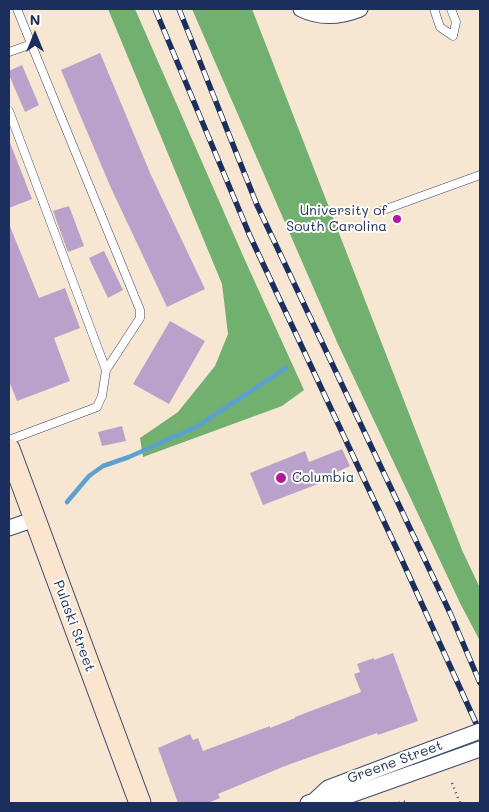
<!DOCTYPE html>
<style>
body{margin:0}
#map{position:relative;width:489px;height:812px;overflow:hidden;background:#f7e6d1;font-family:Mali,sans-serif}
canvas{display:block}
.frame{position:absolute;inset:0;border:10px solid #1b2f5e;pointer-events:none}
.north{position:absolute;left:10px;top:10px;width:50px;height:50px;-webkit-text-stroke:4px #fdfcf7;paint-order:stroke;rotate:0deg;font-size:14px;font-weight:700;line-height:20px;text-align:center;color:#1b2f5e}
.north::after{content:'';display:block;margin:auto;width:18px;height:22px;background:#1b2f5e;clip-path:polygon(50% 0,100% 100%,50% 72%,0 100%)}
</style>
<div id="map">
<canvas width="489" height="812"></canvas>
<div class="frame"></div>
<div class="north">N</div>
</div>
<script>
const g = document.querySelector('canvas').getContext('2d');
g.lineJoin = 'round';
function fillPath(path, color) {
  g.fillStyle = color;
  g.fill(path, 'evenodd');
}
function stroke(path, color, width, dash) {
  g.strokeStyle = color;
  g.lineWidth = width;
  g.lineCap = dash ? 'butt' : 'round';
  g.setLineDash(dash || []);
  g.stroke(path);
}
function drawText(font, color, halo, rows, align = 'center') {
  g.font = font + ' Mali,sans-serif';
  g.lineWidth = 4;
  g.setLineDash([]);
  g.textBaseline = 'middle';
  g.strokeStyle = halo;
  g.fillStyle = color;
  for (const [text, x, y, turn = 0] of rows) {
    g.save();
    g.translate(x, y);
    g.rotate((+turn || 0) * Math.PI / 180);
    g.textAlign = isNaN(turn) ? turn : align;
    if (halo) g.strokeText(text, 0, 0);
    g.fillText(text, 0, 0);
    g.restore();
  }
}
fillPath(new Path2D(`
 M108,9H135L244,258L304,390L282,406L143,457L140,438L178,412L215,366L228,334L222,284Z
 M192,9H252L462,550L480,588V641L460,603L337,342Z`), '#72b070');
stroke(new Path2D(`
 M67,502L89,476L103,466L129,457L196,427L286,368`), '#5aa1d0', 4.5);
fillPath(new Path2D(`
 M100,53L151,175L205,289L167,307L111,188L61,70Z
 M22,65L39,105L25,112L9,75V71Z
 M9,140L32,199L9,208Z
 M69,206L84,246L68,252L53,211Z
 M9,224L39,298L65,288L80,328L54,338L70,381L17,401L9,381Z
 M104,251L123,290L108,298L89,258Z
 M170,321L205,341L169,404L133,384Z
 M122,426L126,441L102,446L98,432Z
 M342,449L350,466L317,481L318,484L263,505L250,473L305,451L309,462Z
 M393,653L418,721L378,735L377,733L285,766L218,794L220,798L208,803H178L158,748L190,734L193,740L198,738L203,751L270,726V728L295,718V717L361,692L354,674L360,672L357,664L374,658V660Z`), '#baa1cc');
const lane = new Path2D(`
 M434,9L440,27L453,36L456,22L451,9
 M9,52L32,44
 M9,111L106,370
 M378,212L480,175
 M9,440L97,407L102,396L106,370L140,318V310L17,9`);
const street = new Path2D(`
 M301,9C321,19 340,17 360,9
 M9,528L35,519
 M314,801L328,788L410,757
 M308,803L314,801L331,802L480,749`);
const secondary = new Path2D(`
 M9,449L140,803`);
stroke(lane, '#3c4a6f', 9);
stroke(street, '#3c4a6f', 17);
stroke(secondary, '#3c4a6f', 23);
stroke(new Path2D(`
 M452,783L460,803
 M399,803L407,801`), '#3c4a6f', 2.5, [1, 4]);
stroke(lane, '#fff', 8);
stroke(street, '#fff', 15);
stroke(secondary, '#fce5cf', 21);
const rail = new Path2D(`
 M155,9L250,236L401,558L480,732
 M179,9L257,205L451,615L480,683`);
stroke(rail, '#1b2f5e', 5.5);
stroke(rail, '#fdfcf7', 4, [11]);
const streetBridge = new Path2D(`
 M410,757L480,731`);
stroke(streetBridge, '#3c4a6f', 17, []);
stroke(streetBridge, '#fff', 15);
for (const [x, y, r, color] of [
 [397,219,5,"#b5179e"],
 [281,478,6,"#b5179e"]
]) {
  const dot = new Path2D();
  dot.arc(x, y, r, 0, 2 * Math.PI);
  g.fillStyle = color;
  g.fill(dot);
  stroke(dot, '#fdfcf7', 2);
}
drawText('14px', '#1b2f5e', '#fdfcf7', [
 ["University of",387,211],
 ["South Carolina",387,227],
 ["Columbia",292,478,"left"]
], 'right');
drawText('14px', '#1b2f5e', '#fdfcf7', [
 ["Pulaski Street",74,626,70],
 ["Greene Street",395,762,-20]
]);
</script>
